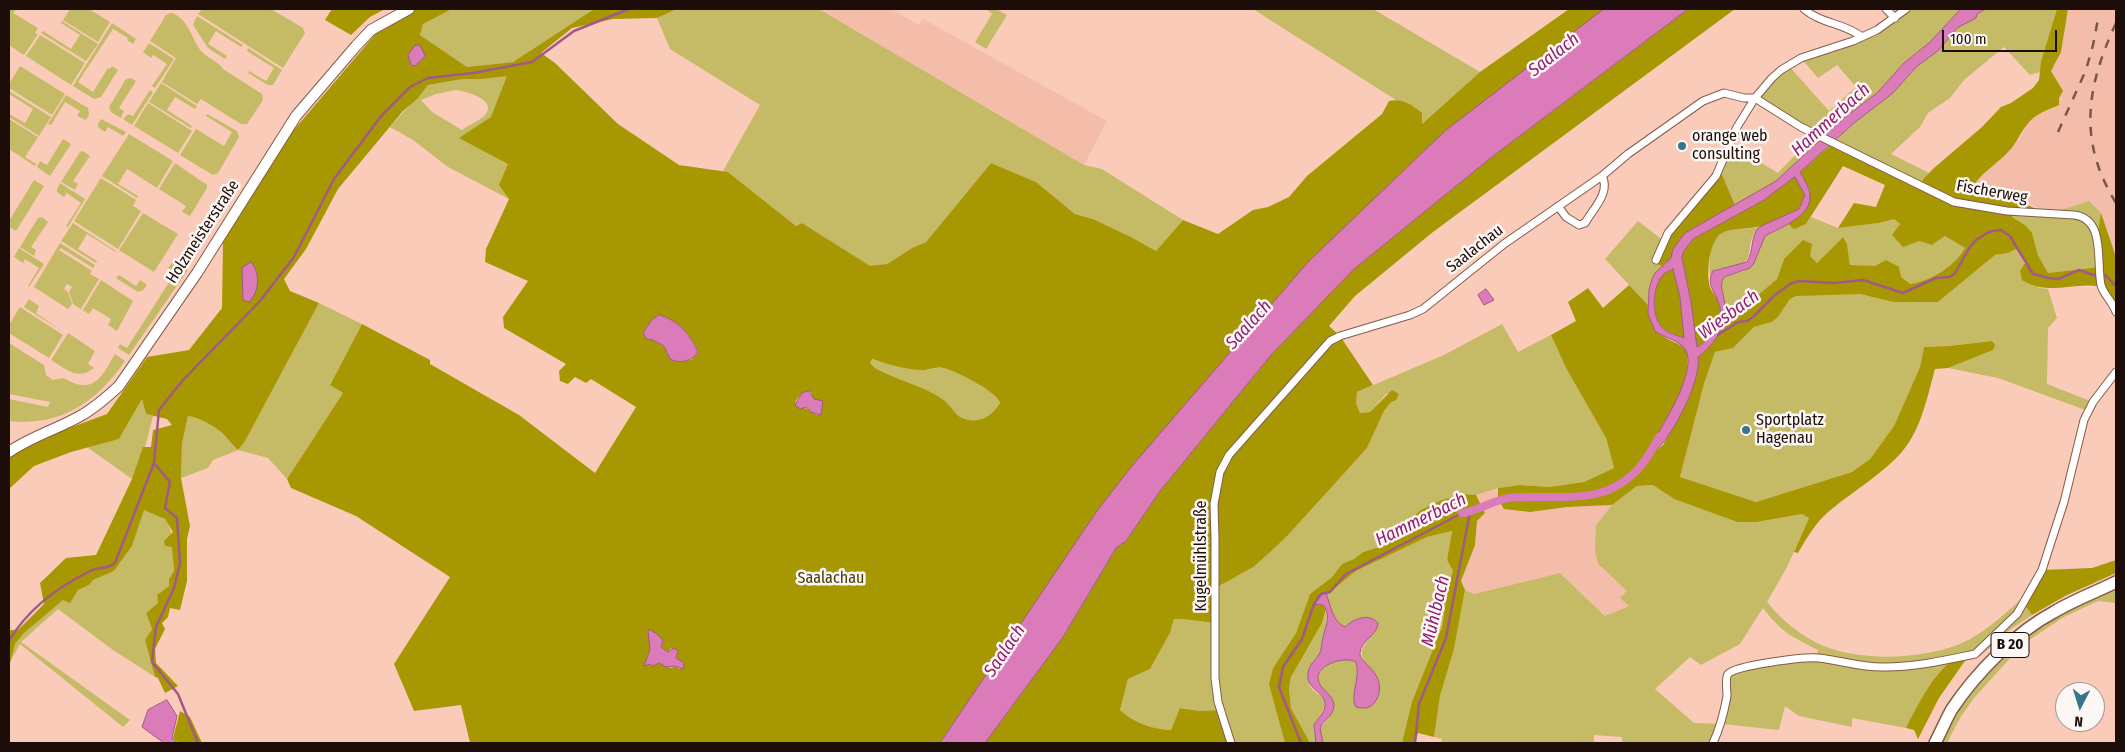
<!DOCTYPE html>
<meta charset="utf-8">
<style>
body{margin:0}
#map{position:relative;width:2125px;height:752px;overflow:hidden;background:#facbb9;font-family:"Fira Sans Condensed",sans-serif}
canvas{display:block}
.frame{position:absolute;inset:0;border:10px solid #1d0d08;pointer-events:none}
.north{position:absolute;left:2055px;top:682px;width:50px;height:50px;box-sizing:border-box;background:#fcf7f5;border:1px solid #a39996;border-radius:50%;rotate:185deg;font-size:14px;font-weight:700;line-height:20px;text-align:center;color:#1d0d08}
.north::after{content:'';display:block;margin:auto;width:18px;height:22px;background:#36758a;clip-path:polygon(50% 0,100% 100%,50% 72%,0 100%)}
.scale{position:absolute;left:1942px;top:30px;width:115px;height:22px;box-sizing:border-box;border:2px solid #1d0d08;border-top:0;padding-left:6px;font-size:15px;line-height:18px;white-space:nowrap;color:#1d0d08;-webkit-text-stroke:4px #fcf7f5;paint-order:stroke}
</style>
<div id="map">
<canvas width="2125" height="752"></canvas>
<div class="frame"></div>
<div class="north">N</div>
<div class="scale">100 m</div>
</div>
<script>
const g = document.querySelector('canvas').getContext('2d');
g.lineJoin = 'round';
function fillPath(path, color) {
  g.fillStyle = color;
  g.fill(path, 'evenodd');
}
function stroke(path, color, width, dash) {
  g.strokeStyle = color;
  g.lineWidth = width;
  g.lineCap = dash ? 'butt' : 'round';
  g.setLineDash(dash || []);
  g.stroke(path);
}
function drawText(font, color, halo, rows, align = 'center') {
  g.font = font + ' "Fira Sans Condensed",sans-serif';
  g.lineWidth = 5;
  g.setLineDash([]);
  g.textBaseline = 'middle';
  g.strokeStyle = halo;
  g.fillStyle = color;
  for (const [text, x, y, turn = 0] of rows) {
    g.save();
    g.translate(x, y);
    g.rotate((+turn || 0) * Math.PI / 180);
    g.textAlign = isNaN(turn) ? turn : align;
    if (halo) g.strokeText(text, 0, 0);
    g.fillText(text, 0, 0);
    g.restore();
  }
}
fillPath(new Path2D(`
 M819,9H891L919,25L923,19L1107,121L1084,165Z
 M2068,9H2116V257L2089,201L2057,211L2045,210L2021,202L1970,191L1983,172L2007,153L2020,138L2028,123L2038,114L2059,105V87L2051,71L2061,52Z
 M1498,488V499L1530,512L1567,507L1612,505L1596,525L1595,551L1598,565L1627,591L1629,606L1606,616L1560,573L1474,594L1465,590L1461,581L1475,545L1477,521L1485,513L1476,495Z`), '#f4bda9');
fillPath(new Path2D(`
 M9,9H16L13,13L38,28L35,33L38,34L24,55L9,45Z
 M70,9H89L110,22L98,42L63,20Z
 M202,9H271L303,28L305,33L283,68L198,14Z
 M452,9H594L513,62L467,67L420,35L423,24Z
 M677,9H819L1084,165L1102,169L1183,220L1156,251L1133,238L1093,219L1075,214L1036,182L991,163L926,242L912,248L887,264L870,267L802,223L796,226L728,172L723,171L760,105L670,49L657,18Z
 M986,9H996L1007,15L986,49L975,42L992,14Z
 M1253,9H1373L1480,72L1422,124L1415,107L1396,100Z
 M1906,9H1961L1929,43L1904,63L1877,93L1844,118L1787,172L1776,181L1735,205L1720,170L1730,144L1778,173L1815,134L1755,98L1788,65L1829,111L1856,87L1837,65L1818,78L1801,58L1853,41Z
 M1986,9H2057L2040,72L2030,75L2004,47L1964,80L1950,98L1928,113L1920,127L1891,154L1929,173L1923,179L1921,186L1834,142L1854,123L1893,93L1916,67L1939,50L1957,28Z
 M171,13C189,18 191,39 202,52C209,59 218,61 223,69L262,94L263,100L247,124H241L201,99L197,104L162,82L176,58L150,41L166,15Z
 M197,16L243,45L241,47L216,31L208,44L227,56L225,59L208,48L193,25Z
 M62,21L98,44L86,61L41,33L43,31L71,49L80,35L61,23Z
 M112,23L136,39L133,44L127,40L128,38L113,29L78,82L93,92L108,68L110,69L112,66L118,70L101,97L94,99L73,86Z
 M40,35L85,63L71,85L26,56Z
 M149,43L174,59L155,88L152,86L167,64L153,55L151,58L143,52Z
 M248,48L282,70L273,85H268L248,73L249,71L266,81L274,68L247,51Z
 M20,66L65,94L52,115L9,88V84Z
 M508,75L509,199L448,167L413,140L390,127L428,85L463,79H482ZM456,90C464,91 497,99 486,114C481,120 469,125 462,130L432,112L421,100L436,94Z
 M131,78L136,81L119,108L124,111L121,118L111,112L109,107L126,79Z
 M161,83L197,106L195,109L175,97L167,110L192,126L191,128L149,102Z
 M150,90L153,92L132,125L123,119L128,114L133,116Z
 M9,91L51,117L39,136L9,117V114L25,123L33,109L9,94Z
 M66,95L88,108L89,115L86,120L77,116L80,111L65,102L51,125L48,124Z
 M148,103L192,131L178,153L134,126Z
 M207,114L237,131L239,137L218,173L213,175L180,155L196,129L224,146L232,132L206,116Z
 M9,119L38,137L25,157L36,164L35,166L9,149Z
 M101,119L126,132L123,136L108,127L105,132L98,127V124Z
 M129,134L173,161L157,188L127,169L118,184L138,196L137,198L102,176Z
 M63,139L71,144L50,176L37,167L40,161L47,165Z
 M83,151L90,156L73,181L78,184L75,190L61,182L80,152Z
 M175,163L207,185V188L190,216L182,212L186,206L159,189Z
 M101,178L136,200L133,206L141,211L118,249L74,221Z
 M34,180L44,186L16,231L9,227V221Z
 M60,183L85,199L68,227L66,226L81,203L67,193L64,197L57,192V189Z
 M2089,201L2101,213L2097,238L2099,267L2048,273L2038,255L2032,233L2012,217L2015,212L2034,208L2057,211Z
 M143,213L178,234L154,272L119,250Z
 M42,217L48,222L31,247L36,250L34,256L20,247L38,218Z
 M1811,217L1838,228L1879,223L1894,219L1919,241L1932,245L1945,236L1965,248C1955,266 1931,281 1910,284C1892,270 1872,266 1850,265L1847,244L1843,237L1817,263L1810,257L1784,259L1777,279L1744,307L1724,316C1726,303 1718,289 1724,277L1744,271L1765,236L1788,224L1794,228L1806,224Z
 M1638,221L1664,241L1656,264L1662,266C1651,277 1649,290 1648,305L1605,259Z
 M73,223L116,251V252L87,234L78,249L97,261L96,263L61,241Z
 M1759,227C1738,250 1767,265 1717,269L1710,275C1709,262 1709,238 1724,232C1734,228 1749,229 1759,227Z
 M60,243L95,265L93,268L61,248L59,250L92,271L90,274L99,279L81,309L73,304L69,292L72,287L67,284L64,289L68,292L72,304L68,309L34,287Z
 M19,248L44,264L29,287L28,286L39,268L25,259L23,263L14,257Z
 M2016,249L2039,288L2048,289L2057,318L2048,328L2047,384L2093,402L2088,411L1998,378L1948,368L1992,350V341L1949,346L1924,347L1920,367L1894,426L1870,459L1852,472L1756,502L1680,477L1704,384L1715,352L1733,348L1754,327L1772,322L1778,317L1790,299L1796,296L1803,294H1860L1893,302H1938L1995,255L2008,253Z
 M174,260L188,270L129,355L118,348L120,344L127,348L175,273L168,268Z
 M119,275L136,286L140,280L147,285L143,290L138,292L116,278Z
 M101,280L133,301L117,331L108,325L111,319L93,308L89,314L83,310Z
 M29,299L39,306L36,313L65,333L24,307Z
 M319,303L362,324L330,385L343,393L287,479L268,458L238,450L213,460L208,468L181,478L182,443L188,416C198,417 214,425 221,432C227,437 231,444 238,450L244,443Z
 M20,307L63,335L49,358L9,333V325Z
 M1502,324L1518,352L1551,335L1566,368L1606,438L1614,468L1584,482L1549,487L1520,485L1498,488L1476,495L1463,494L1396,533L1379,547L1363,552L1354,559L1342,564L1332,577L1310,594L1296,633L1273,668L1270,684L1285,743H1231L1220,710L1200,711L1181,708L1171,730C1152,729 1134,723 1120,710L1128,679L1150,669L1170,633L1174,619C1193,618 1208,598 1221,586C1233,575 1253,566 1267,555L1367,448L1384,411L1390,403L1396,400L1387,393L1370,412L1360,413L1356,403L1357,392L1444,355Z
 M68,333L95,351L88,364L94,368C78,381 66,369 51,360Z
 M9,343L44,365L46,375L53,380L64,378C93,396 102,377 115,354L125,361C97,402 60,427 9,421V399L48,407L50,402L9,394Z
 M871,359C888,364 906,369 924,370C931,370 936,367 943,368C954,370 998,392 1000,403C993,415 980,424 965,419C956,417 952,407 945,401C928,387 896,380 875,368L870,363Z
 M142,399L146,414L153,416L146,444L132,479L87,447L119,439Z
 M1653,485L1674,499L1737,522H1757L1802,514L1809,518L1787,567L1767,602C1781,619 1797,633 1817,643C1855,662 1920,660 1960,644C1988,632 2010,608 2033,589L2024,604L2032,615L2011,629L1979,657L1975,654C1969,655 1961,655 1956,658C1938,667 1916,710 1906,728L1852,718V727L1799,716L1785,706L1779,730L1722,724L1713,743H1622V737L1594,735V743H1441L1442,739L1434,737L1440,696L1454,649L1465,590L1474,594L1560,573L1605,616L1629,606L1620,598L1627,591L1598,564L1595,551L1596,525L1612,505L1637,486ZM1763,608C1781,632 1792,637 1818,650L1816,658L1730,672L1722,724L1694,723L1655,689L1690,657L1701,665L1740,644Z
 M144,509C150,512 157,514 163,518C175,526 173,557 174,571L169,579V586L157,595L158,603L146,613L152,629L145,640L155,677L113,650L58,609L21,642L130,720L123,727L20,644L10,662L15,644L23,634L63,600L78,590L89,585L92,580L114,571L132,546Z
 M1452,531L1447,560L1453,571L1448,586L1442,627L1402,743H1323L1320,728L1329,718L1318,678C1322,663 1342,655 1356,662L1358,677L1353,700L1379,694C1382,659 1342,666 1375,632L1349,623L1345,627C1332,621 1331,606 1326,593L1330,592L1356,571L1427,537Z
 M2116,589V603L2098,601L2064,617L2023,644L1974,698L1960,718L1947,743H1941C1965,694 2003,650 2050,621C2071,608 2094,599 2116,589Z
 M1326,608C1328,620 1325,642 1320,653C1316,661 1308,667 1308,677C1308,702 1341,687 1314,725L1316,743H1310L1291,708L1289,689L1291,677L1322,623Z`), '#c5ba66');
fillPath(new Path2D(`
 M332,9H385L370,17L351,35L325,20Z
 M413,9H452L423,24L420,35L467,67L513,62L594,9H677L657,18L613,19L572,28L541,53L555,63L618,124L679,165L728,172L796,226L802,223L870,266L887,264L912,248L926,242L991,163L1036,182L1075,214L1093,219L1133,238L1156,251L1183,220L1218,234L1253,210L1268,207L1289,197L1307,176L1382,114L1389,101C1401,98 1413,105 1422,113V124L1480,72L1569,9H1606L1440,137L1040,597L940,743H470L461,705L414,711L394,664L450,577L356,516L291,488L287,479L343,393L330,385L362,324L430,360V364L519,415L595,473L636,407L591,379L586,383L575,377L568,384L560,381L559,371L566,364L504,328L503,317L528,281L485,262L486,249L509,199L499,185L508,164L459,138L491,117L507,76L482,79H463L428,85L417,99L403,111L338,189L306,249L284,279L290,291L319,303L244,443L238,450C231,444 227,437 221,432C213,425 198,417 188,416L182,443L181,478L190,526L187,539V581L180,610L170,608L168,617L162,623L165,629L155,649L156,663L178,686L165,693L158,678L155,677L145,640L152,629L146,613L158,603L157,595L169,586V579L174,571L172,547L165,546L164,541L173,532L165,519L144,510L132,546L114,571L93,580L89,585L78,590L70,603L63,600L23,634L15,644L9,667V630H18L44,604L40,583L66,558L96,555L132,479L143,447H151L153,430L172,425L167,419L146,414L142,399L119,439L71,452L34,466L9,489V456L45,437L107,414L147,357L189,350L222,308L223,242L287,138L378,31ZM659,315C678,320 691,335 698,352L691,360L667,353L664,346L653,340L647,339L643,333L651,321ZM872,359C887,364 904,369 920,370C928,371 935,366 943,368C954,370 998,392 1000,403C993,415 980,424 965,419C956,417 952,407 945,401C928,387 896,380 875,368L870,363ZM811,392L817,415L795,402L802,393ZM656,633L663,640L661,647L668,652L671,648L679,661L680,669L675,666L671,668L659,663L645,665Z
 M1688,9H1735L1433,232L1355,296L1329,326L1340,336L1373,385L1357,392L1356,403L1360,413L1370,412L1392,390L1399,394L1396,400L1390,403L1384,411L1367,448L1287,536L1267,555L1253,567L1221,585L1216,592V623L1183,619H1174L1170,633L1150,669L1128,679L1120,710C1134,723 1152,729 1171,730L1180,708L1200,711L1220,710L1231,743H985L1063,637L1116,548L1126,541L1160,491L1271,355L1354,269L1493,156Z
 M2057,9H2068L2061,52L2051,71L2063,91L2059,98V105C2047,110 2033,115 2026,126C2019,135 2017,143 2008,152C1994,167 1982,171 1970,191L2021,202L2034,208L2015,211L2012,217L2026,226L2032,233L2038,255L2048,273L2099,267L2097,238L2101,213L2116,257V312L2101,287C2073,281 2050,297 2022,280L2020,271L2025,263L2016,249L2008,253L1995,255L1938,302H1893L1860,294L1796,296L1790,299L1778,317L1772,322L1754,327L1733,348L1715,352L1704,384L1680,477L1756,502L1852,472L1870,459L1894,426L1920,367L1924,347L1949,346L1992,341L1995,345L1993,350L1948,368L1935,369C1927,398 1921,430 1901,453C1881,475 1855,490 1833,508C1818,519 1807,537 1798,553L1794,552L1809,518L1802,514L1757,522H1737L1674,499L1653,485L1637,486L1612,505L1567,507L1530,512L1504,509L1498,499V488L1520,485L1549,487L1584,482L1614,468L1606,438L1566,368L1551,335L1576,321L1568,302L1588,288L1603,308L1629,285L1648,305C1648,315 1654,331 1663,336C1671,342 1680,343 1687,350C1692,384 1669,415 1653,442L1655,451L1663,445L1690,396L1698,357C1714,345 1719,336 1724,316L1744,307L1777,279L1784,259L1803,240L1812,244L1810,256L1817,263L1843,237L1847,244L1850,265L1875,266L1886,260L1899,267L1901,277L1910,284C1931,281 1955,266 1965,248L1945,236L1932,245L1919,241L1903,247L1892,235L1900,224L1894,219L1879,223L1838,228L1854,203L1876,207L1885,185L1843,166L1806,224L1794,229L1788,224L1801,214L1810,191L1800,172L1834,142L1921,185L1923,179L1934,168L1982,127L2001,107L2011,103L2033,88L2039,80L2041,62Z
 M1720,170L1735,205L1685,233L1673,249L1671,258L1662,266L1656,264L1664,241Z
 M1795,176L1805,195L1799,209C1786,217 1771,225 1756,227C1747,229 1731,228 1722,233C1709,240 1706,274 1710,287C1712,293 1718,297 1719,303C1725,323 1712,339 1696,347L1691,302L1682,258L1683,252L1693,239L1764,200Z
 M1674,269L1680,297L1685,338C1676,335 1667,333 1661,326C1651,314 1652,285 1663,274C1665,272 1670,271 1674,269Z
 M1463,494L1476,495L1485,513L1477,521L1475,545L1461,581L1465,590L1454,649L1440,696L1434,737L1418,733L1415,743H1402L1412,702L1442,627L1448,586L1453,571L1447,560L1452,531L1427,537L1356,571L1330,592L1321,594L1315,604L1323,605L1326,608L1322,623L1291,677L1289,689L1291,708L1310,743H1285L1269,684L1273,668L1296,633L1310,594L1332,577L1342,564L1354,559L1363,552L1379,547L1421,510L1442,500Z
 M2116,560V573L2065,596L2032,615L2024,604L2042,570L2092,568Z
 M1969,655L1939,698L1918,739L1914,730L1906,728C1918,705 1932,675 1954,659C1958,657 1964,656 1969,655Z
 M180,711L190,717L202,743H178L173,738Z`), '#a79703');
const water = new Path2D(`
 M1604,9H1688L1493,156L1354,269L1271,355L1160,491L1126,541L1116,548L1063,637L985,743H940L1097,511L1131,467L1308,262L1445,131Z
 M1961,9H1986L1977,14L1976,18L1957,28L1939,50L1916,67L1893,93L1854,123L1800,172C1803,178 1807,184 1809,190C1817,215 1781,227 1765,236L1754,263L1750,268L1724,277C1719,286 1723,291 1724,299C1729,324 1716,343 1698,357C1702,379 1672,438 1655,451L1653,442C1663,424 1699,369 1685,349C1679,340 1664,338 1655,331L1648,314L1649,290L1652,279L1655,273L1671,258L1673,249L1685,233L1776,181L1844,118L1877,93L1904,63L1929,43ZM1795,177L1805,195L1799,209L1759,227C1750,237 1754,251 1747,262L1713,271C1706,284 1714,290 1718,301C1727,320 1712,339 1697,347L1691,302L1682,258L1683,252L1693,239L1764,200ZM1673,269L1680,297L1684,338C1676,335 1665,333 1660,325C1651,312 1653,286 1663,275C1665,272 1670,271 1673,269Z
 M416,45H420L425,56L415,66L411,65L408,55Z
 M251,262C261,273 259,293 249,302L243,300L242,268Z
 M1486,289L1494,300L1484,305L1478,295Z
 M659,315C679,320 690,335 698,352C691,362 680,364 670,359L664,346L653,340L647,339L643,333L651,321Z
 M809,391L814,399L823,401L821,415L811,412L806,407L800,409L795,405L802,393Z
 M1326,593C1331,606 1332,621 1345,627C1354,618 1370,613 1378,623C1378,635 1361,640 1360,653C1359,663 1383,670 1379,693C1378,698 1375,703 1371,706C1366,709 1361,708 1356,707C1349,698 1361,677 1356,662C1345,656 1317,664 1318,679C1319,689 1334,695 1334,705C1334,716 1323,720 1320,728L1323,743H1316L1314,725C1317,719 1325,713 1325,705C1326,691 1302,689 1309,669C1310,664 1315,661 1318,656C1322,651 1321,644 1323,638C1325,627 1332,615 1323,605L1314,604L1321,594Z
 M650,630L656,633L663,640L661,647L668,652L674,648L678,651L676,658L684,663L683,669L675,666L666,667L659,663L653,666L650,664L644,666L650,650L648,631Z
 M167,700L177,716L172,738L177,743H164L142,727L148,710Z`);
fillPath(water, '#db7bb9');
stroke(water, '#a25a84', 1);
stroke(new Path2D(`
 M1718,335L1738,322L1747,321L1753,317L1775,295L1790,284L1799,281L1834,283L1863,280L1903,293L1936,278L1950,277L1955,273L1970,247L1976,240L1987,233L1993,231L2001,230L2010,236L2033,274L2049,278L2058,279L2079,270L2097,276L2105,275L2116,286
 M154,463L170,482L165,508L177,518L180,563L174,588L156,627L152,662L178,694L198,743
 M9,641C27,610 58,587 90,571C98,567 108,569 115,563L154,463L159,410L183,380L260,301L294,257L334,179L382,115L410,87L428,78L473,73L532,62L574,31L629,9
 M1301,743L1279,687L1283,667L1302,639L1314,604L1321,594L1330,592L1346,574L1462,513
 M1415,743L1419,704L1446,638L1470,512`), '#a25a84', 2.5);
stroke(new Path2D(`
 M1462,513C1478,511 1493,500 1509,498C1557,493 1601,509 1638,469C1647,460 1653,447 1659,437`), '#db7bb9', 8);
const street = new Path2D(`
 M1804,9C1821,24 1845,23 1862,37
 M1886,9L1895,18
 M1755,98L1801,127L1954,202L2007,211L2074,215C2106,219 2096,261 2101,285C2103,294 2113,302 2116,312
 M1558,206L1566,217L1579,225L1585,223C1593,209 1611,192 1602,176
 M1656,260L1668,233L1716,176L1737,127L1755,98L1772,78L1781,70L1801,58L1853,41L1877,30L1906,9
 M1975,654L2017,614L2042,570L2064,502L2084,420L2093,402L2116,372
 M1231,743L1218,702L1215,678V538L1214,504L1220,472L1229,455L1330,341L1340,336L1410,315L1423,309L1504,244L1602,176L1628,154L1703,101L1724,93L1744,98H1755
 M1713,743C1720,728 1724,713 1727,696C1727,690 1725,678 1728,674C1736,665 1804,657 1818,658C1840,660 1862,668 1885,667C1916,667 1946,660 1975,654`);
const secondary = new Path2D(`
 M9,452C32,436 58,429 82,415C96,407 107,397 119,386L197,273L296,116L356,46L371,30L409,9`);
const primary = new Path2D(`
 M1935,743C1941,732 1946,719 1952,709C1976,673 2016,632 2054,612C2074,600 2096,592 2116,582`);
stroke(street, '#845b4b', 9);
stroke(secondary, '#845b4b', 12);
stroke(primary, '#845b4b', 14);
stroke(street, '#fff', 7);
stroke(secondary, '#fff', 10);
stroke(primary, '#fff', 11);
stroke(new Path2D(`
 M2116,23C2087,86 2077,140 2116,203
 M2058,132L2086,70L2093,45L2099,14`), '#75584e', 2.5, [9, 9]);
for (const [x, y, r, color] of [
 [1682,146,5,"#36758a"],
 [1746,430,5,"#36758a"]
]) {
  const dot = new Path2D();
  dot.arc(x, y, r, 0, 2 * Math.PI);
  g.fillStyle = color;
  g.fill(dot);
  stroke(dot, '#fcf7f5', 2);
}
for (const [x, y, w] of [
 [2010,645,38]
]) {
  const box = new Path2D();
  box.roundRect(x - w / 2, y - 12.5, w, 25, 4);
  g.fillStyle = '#fcf7f5';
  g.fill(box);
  stroke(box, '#1d0d08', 1);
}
drawText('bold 15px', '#1d0d08', null, [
 ["B 20",2010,645]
]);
drawText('16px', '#1d0d08', '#fcf7f5', [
 ["orange web",1692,137],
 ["consulting",1692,155],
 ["Sportplatz",1756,421],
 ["Hagenau",1756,439]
], 'left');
drawText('16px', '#1d0d08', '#fcf7f5', [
 ["Fischerweg",1992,192,10],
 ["Holzmeisterstraße",203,232,-57],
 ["Saalachau",1475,249,-38],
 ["Kugelmühlstraße",1202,556,-90]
]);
drawText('16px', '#433d09', '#fcf7f5', [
 ["Saalachau",831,579]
]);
drawText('italic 18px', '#901f71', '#fcf7f5', [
 ["Saalach",1554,55,-38],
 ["Hammerbach",1831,120,-42],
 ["Wiesbach",1729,315,-36],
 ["Saalach",1249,325,-48],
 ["Hammerbach",1421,520,-26],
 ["Mühlbach",1436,611,-77],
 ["Saalach",1005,651,-56]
]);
</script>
